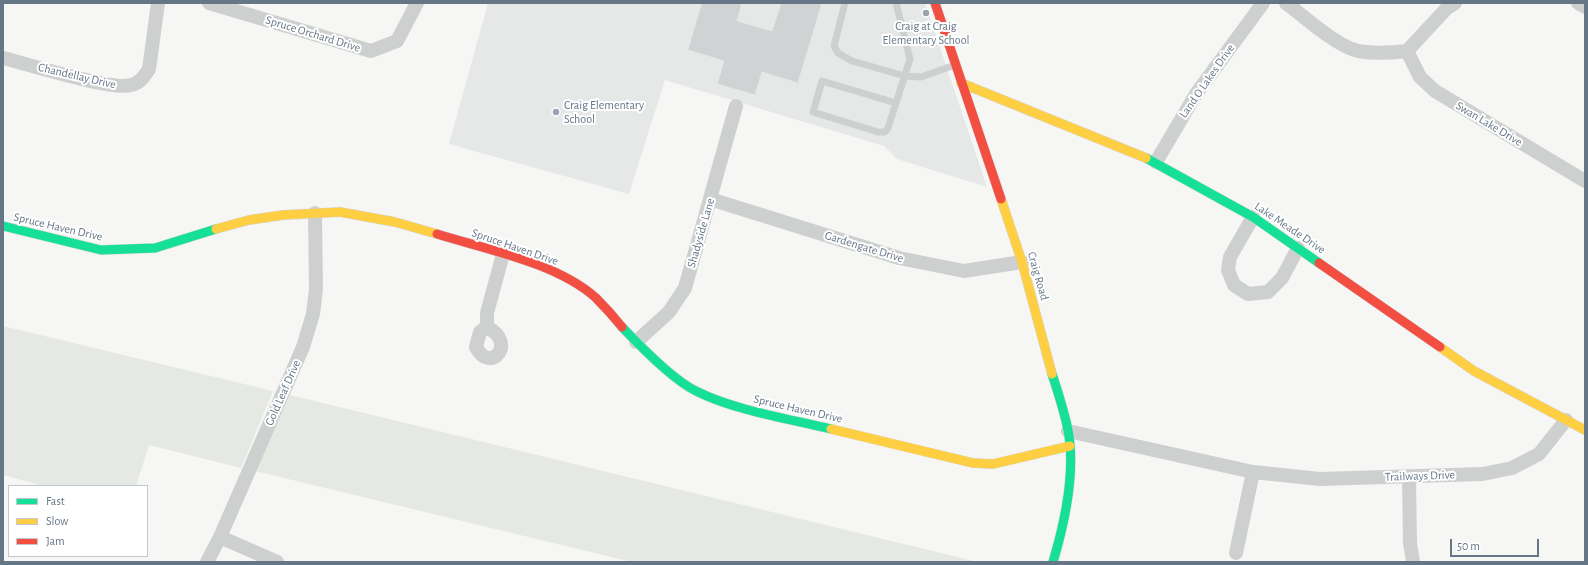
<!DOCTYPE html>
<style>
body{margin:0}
#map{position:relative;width:1588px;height:565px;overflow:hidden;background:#f6f6f5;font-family:"Alegreya Sans",sans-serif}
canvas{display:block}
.frame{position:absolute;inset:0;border:4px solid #657687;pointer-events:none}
.legend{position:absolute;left:8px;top:485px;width:140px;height:72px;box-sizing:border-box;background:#fff;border:1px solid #c1c8cf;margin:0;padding:5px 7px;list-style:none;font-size:12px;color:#657687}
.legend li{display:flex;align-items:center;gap:8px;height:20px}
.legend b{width:20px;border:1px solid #c1c8cf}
.scale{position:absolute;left:1450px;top:539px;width:89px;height:18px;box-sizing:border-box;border:2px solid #657687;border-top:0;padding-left:5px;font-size:12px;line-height:14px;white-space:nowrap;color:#657687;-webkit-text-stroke:3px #fff;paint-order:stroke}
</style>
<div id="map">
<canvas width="1588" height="565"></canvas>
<div class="frame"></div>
<ul class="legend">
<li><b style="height:5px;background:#16e098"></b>Fast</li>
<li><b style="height:5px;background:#ffcf43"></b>Slow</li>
<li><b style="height:5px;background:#f24e42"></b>Jam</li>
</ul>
<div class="scale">50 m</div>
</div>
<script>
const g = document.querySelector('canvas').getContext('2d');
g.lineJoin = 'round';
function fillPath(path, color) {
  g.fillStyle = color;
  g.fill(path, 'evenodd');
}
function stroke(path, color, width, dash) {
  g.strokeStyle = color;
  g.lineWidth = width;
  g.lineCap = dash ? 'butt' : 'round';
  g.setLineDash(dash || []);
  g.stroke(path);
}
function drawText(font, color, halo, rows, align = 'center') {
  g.font = font + ' "Alegreya Sans",sans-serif';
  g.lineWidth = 4;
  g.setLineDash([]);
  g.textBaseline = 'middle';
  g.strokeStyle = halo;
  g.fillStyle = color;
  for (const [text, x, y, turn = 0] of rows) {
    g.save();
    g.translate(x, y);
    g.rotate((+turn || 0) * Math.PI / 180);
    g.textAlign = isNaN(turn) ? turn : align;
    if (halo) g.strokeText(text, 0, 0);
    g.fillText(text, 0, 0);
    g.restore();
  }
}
fillPath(new Path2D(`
 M488,3H925L987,187L897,159L884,146L665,80L629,194L449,144Z`), '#e6e8e8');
fillPath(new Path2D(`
 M3,326L28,332L273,391L241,468L149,445L136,486H44L3,475Z
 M290,395L978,562H632L255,471Z`), '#e6e9e3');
const building = new Path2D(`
 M702,3H742L737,21L772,31L781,3H822L798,83L762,72L755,95L717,84L724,61L688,50Z`);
fillPath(building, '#d1d2d3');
stroke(building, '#e6e6e5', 1);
const fast = new Path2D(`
 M1146,158L1253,217L1319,263
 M3,226L101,250L155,248L216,229
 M622,327C640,346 673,380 696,391C733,410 790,419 831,429
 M1052,374C1058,392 1064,411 1068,430C1076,472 1065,522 1053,562`);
const slow = new Path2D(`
 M961,83L1146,158
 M1001,199L1022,262L1052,374
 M216,229L249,220L283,215L340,212L395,222L437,234
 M1440,347L1474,371L1585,430
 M831,429L973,463L993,464L1070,446`);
const jam = new Path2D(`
 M935,3L1001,199
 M437,234C485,249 558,263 596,298C605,307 614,317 622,327
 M1319,263L1440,347`);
stroke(fast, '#d3d4d5', 10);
stroke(slow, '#d3d4d5', 10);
stroke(jam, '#d3d4d5', 10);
stroke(new Path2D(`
 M845,3L834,46L838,53L852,61L905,76L921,77L955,65
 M896,3L910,59L896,103L822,81L813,112L878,132H885L888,128L896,103`), '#ced0d0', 7);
stroke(new Path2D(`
 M209,3L371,51L397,41L417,3
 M1286,3C1305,17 1336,46 1358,51C1375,54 1391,53 1407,51L1447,8L1455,3
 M1578,3L1585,7
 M1407,51L1420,77L1435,91L1585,181
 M3,58C27,64 113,91 131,85C140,83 144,77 149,69L158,3
 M1156,162L1196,94L1263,3
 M710,199L899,258L964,271L1022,262
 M1253,217L1230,257L1228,270L1234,285L1248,294L1268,292L1282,278L1298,248
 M487,327L480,332L476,347C490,375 518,343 487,327V313L503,254
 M636,342L669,312L685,288L736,106
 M1068,431L1253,472L1320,479L1483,474L1512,468L1539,454L1566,420
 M1409,477L1410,543L1413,562
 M220,537L277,562
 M1236,553L1253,472
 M207,562L220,537L303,347L313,314L316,289L315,213`), '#ced0d0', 14);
stroke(fast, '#16e098', 9);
stroke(slow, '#ffcf43', 9);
stroke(jam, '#f24e42', 9);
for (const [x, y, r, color] of [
 [926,13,4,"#98a3ae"],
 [556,112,4,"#98a3ae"]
]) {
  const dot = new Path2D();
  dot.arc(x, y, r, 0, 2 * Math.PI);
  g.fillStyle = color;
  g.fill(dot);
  stroke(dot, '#fff', 1.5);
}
drawText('12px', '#657687', '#fff', [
 ["Craig at Craig",926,26],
 ["Elementary School",926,40],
 ["Craig Elementary",564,105,"left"],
 ["School",564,119,"left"]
]);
drawText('12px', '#657687', '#fff', [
 ["Spruce Orchard Drive",313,34,17],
 ["Chandellay Drive",77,76,13],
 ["Land O Lakes Drive",1207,81,-55],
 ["Swan Lake Drive",1489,124,31],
 ["Spruce Haven Drive",58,227,13],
 ["Lake Meade Drive",1290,228,34],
 ["Shadyside Lane",701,233,-74],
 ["Spruce Haven Drive",515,247,19],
 ["Gardengate Drive",864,247,17],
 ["Craig Road",1038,276,74],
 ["Gold Leaf Drive",283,393,-66],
 ["Spruce Haven Drive",798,409,13],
 ["Trailways Drive",1420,476,-2]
]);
</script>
